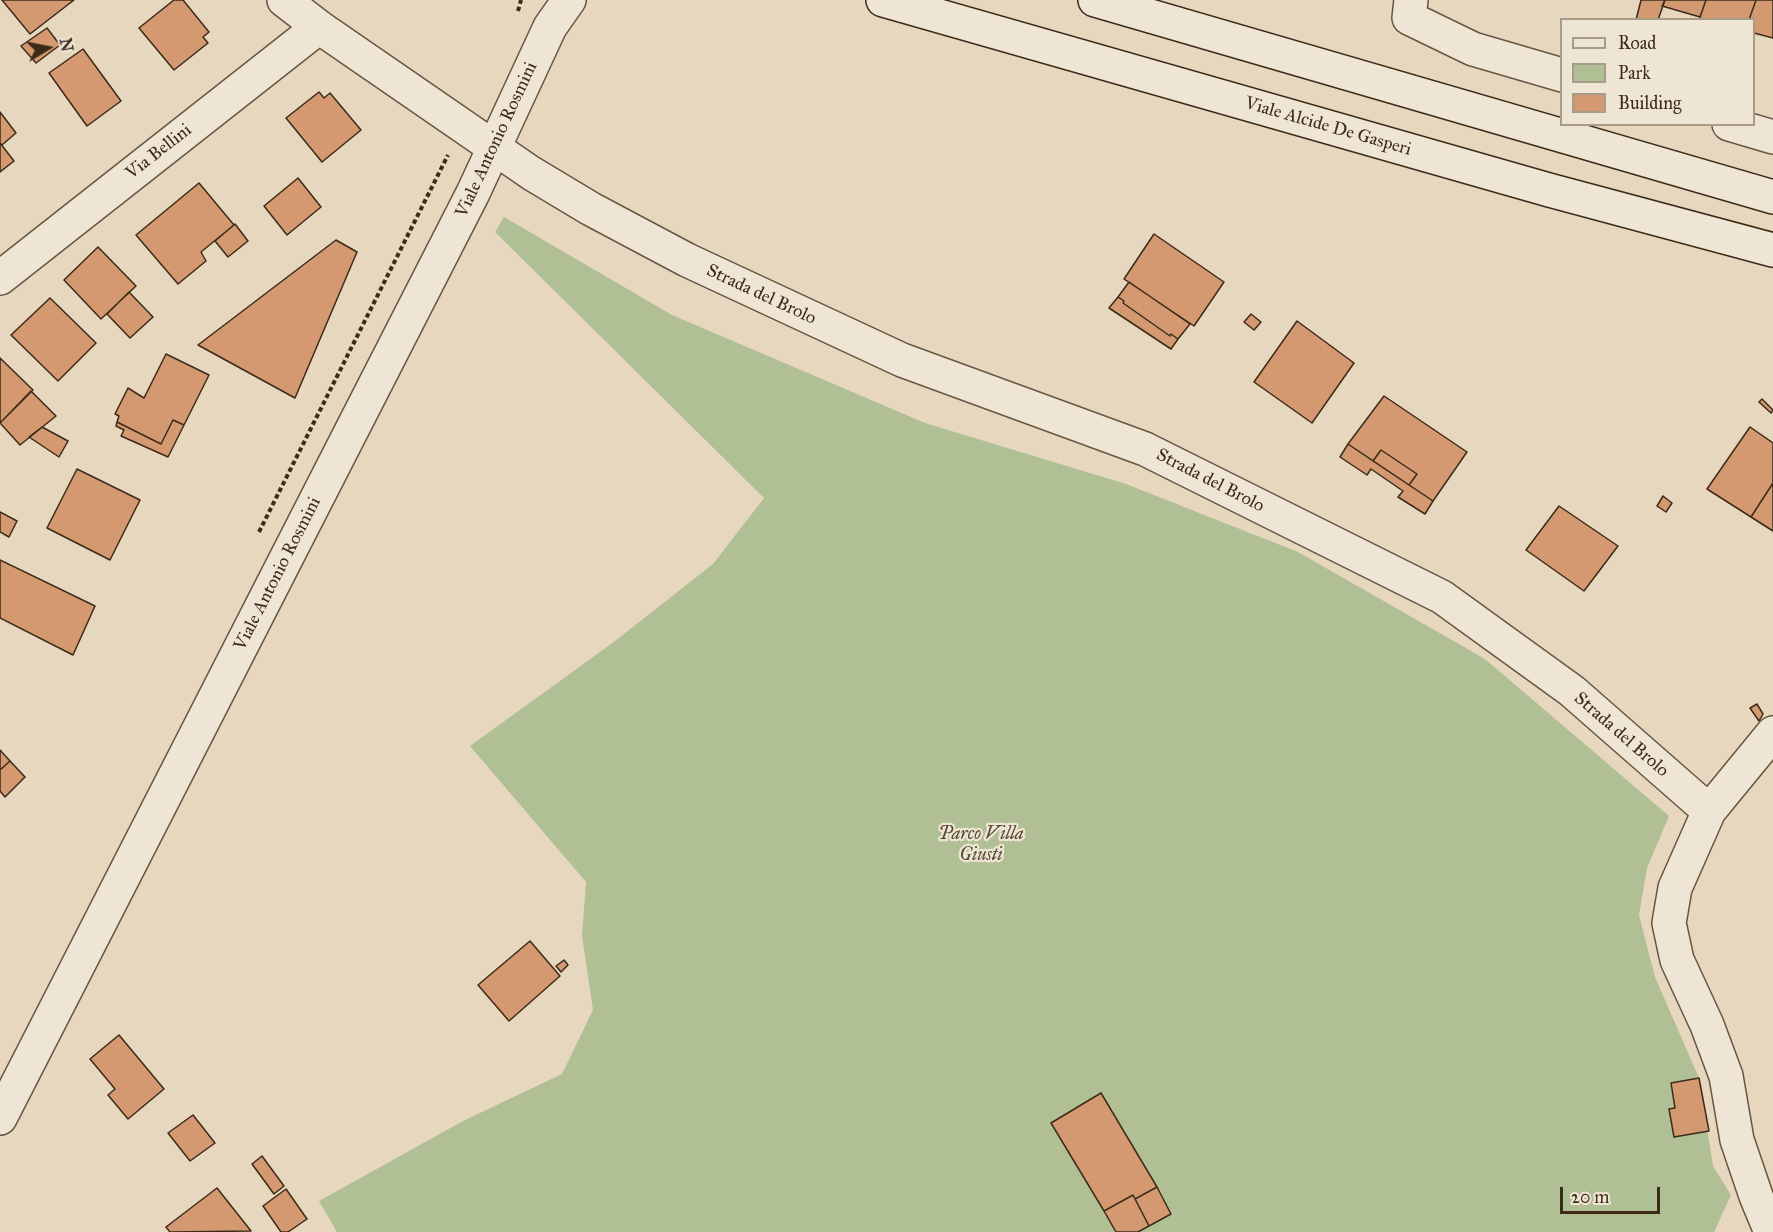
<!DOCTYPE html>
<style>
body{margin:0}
#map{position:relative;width:1773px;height:1232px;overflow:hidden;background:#e7d7be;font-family:"IM FELL Great Primer",serif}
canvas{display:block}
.legend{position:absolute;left:1560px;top:18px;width:195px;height:108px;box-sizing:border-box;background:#efe5d5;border:2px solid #a79b89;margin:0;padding:8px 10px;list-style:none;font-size:18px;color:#3b2b18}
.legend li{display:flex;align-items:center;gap:12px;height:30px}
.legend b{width:30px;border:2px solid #a79b89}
.north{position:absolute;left:18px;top:18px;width:60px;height:60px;-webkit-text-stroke:4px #efe5d5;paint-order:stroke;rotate:80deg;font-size:16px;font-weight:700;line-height:24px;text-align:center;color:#3b2b18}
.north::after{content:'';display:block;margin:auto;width:21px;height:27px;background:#3b2b18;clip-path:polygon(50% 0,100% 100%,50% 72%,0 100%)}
.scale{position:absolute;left:1560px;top:1187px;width:100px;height:27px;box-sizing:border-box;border:3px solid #3b2b18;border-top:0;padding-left:8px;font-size:18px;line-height:21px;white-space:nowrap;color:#3b2b18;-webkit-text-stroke:4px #efe5d5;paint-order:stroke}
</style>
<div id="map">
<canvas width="1773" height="1232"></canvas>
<ul class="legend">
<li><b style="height:8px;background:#efe5d5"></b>Road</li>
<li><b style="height:16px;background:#b1bf95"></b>Park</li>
<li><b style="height:16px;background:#d49971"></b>Building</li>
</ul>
<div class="north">N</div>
<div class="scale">20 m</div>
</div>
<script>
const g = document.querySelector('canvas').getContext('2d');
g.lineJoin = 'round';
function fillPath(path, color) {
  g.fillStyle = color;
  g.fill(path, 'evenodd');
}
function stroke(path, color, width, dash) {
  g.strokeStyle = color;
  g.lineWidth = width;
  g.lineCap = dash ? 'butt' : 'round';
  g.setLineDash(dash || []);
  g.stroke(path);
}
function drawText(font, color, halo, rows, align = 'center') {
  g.font = font + ' "IM FELL Great Primer",serif';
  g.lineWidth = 4.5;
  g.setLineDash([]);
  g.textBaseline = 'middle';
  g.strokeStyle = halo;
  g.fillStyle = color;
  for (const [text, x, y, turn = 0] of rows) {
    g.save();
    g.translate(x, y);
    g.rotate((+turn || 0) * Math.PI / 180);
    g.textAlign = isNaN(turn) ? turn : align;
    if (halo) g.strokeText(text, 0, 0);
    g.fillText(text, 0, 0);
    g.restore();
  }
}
fillPath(new Path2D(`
 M504,217L672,315L925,423L1126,484L1298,552L1485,659L1669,816L1647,868L1639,915L1655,977L1699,1078L1713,1166L1731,1195L1714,1232H337L319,1201L463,1121L562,1074L593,1010L582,936L586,882L470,746L611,644L713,564L764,498L495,232Z`), '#b1bf95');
const building = new Path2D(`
 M2,0H74L30,34Z
 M174,0H183L209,32L203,37L208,43L174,70L139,28Z
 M1641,0H1665L1658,20H1636Z
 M1665,0H1706L1700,17L1662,6Z
 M1706,0H1756L1749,20H1699Z
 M1756,0H1773V38L1754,33V20H1749Z
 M47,28L60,45L36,63L21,46Z
 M83,49L121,101L87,126L49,73Z
 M319,92L324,98L330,93L361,130L322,162L286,118Z
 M0,112L16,133L2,145L0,143Z
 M0,143L14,161L0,172Z
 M298,178L321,207L287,235L264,206Z
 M199,183L234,225L201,252L206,261L178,284L136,235Z
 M235,224L248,241L228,257L215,241Z
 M1154,234L1224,282L1194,326L1124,279Z
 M336,240L357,252L295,398L198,345Z
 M98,247L136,286L101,319L64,280Z
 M1129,282L1190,324L1178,339L1171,334L1170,336L1123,303L1124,301L1118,297Z
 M129,292L153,317L130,338L107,314Z
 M1118,297L1124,301L1123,303L1170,336L1171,334L1178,339L1171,349L1109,308Z
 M50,298L96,343L58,381L11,335Z
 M1251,314L1261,322L1254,330L1244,322Z
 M1297,321L1354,363L1312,423L1254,382Z
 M166,354L209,375L184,425L173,420L161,444L117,422L119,416L115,414L128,388L144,398Z
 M0,358L33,390L0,423Z
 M31,391L56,416L20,445L0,423Z
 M1384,396L1467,452L1433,501L1409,485L1417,474L1381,450L1373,461L1348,444Z
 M1762,399L1773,410L1771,413L1759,402Z
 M173,420L184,425L168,457L121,436L124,430L116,426L117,422L161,444Z
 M42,427L68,441L59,457L29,437Z
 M1750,427L1773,443V483L1751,517L1707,489Z
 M1348,444L1433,501L1425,514L1398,497L1403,491L1371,469L1367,475L1340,457Z
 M1381,450L1417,474L1409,485L1373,461Z
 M77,469L140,500L110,560L47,528Z
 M1773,483V531L1751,517Z
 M1663,496L1672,503L1666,512L1657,506Z
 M1559,506L1618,546L1584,591L1526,550Z
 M0,512L17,521L9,537L0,532Z
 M0,560L95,606L73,655L0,618Z
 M1757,704L1763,714L1759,721L1750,708Z
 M0,750L10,761L0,770Z
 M10,761L25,777L5,797L0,791V770Z
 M530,941L560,976L509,1021L478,985Z
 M564,960L568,965L561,972L556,966Z
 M119,1035L164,1089L128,1119L108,1095L115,1089L90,1059Z
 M1699,1078L1709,1131L1674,1137L1669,1109L1675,1108L1671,1083Z
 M1101,1093L1157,1187L1135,1199L1133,1195L1104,1211L1051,1123Z
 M193,1115L215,1143L190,1161L168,1133Z
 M262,1156L284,1186L274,1194L252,1164Z
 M1157,1187L1171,1214L1149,1226L1135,1199Z
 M217,1188L251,1231L170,1232L166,1227Z
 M286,1189L307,1219L288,1232H281L263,1206Z
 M1133,1195L1149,1226L1138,1232H1116L1104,1211Z`);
fillPath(building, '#d49971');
stroke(building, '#3b2b18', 1.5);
const minor = new Path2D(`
 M284,0L319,27L531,173L591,209L687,260L902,360L1145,449L1442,597L1572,691L1709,811
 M1411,0L1409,18L1473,49L1562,75
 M1729,124L1773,137
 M0,278L319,27
 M1771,1232L1756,1196L1737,1140L1726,1076L1707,1025L1677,960L1669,923L1675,888L1709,811L1773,733`);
const tertiary = new Path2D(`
 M0,1118L473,193L550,27L569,0`);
const secondary = new Path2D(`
 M883,0L1549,190L1773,250
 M1095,0L1773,197`);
stroke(minor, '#665642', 36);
stroke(tertiary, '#665642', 36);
stroke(secondary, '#3b2b18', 36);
stroke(new Path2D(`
 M518,11L521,0
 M259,532L448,155`), '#3b2b18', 4, [4.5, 3]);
stroke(minor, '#efe5d5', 33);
stroke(tertiary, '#efe5d5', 33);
stroke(secondary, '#efe5d5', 33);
drawText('18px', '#3b2b18', '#efe5d5', [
 ["Viale Alcide De Gasperi",1328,127,16],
 ["Viale Antonio Rosmini",497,140,-65],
 ["Via Bellini",159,152,-38],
 ["Strada del Brolo",761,295,25],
 ["Strada del Brolo",1210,481,27],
 ["Viale Antonio Rosmini",278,574,-63],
 ["Strada del Brolo",1621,735,41]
]);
drawText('italic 18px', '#534931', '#efe5d5', [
 ["Parco Villa",981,835],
 ["Giusti",981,856]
]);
</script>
